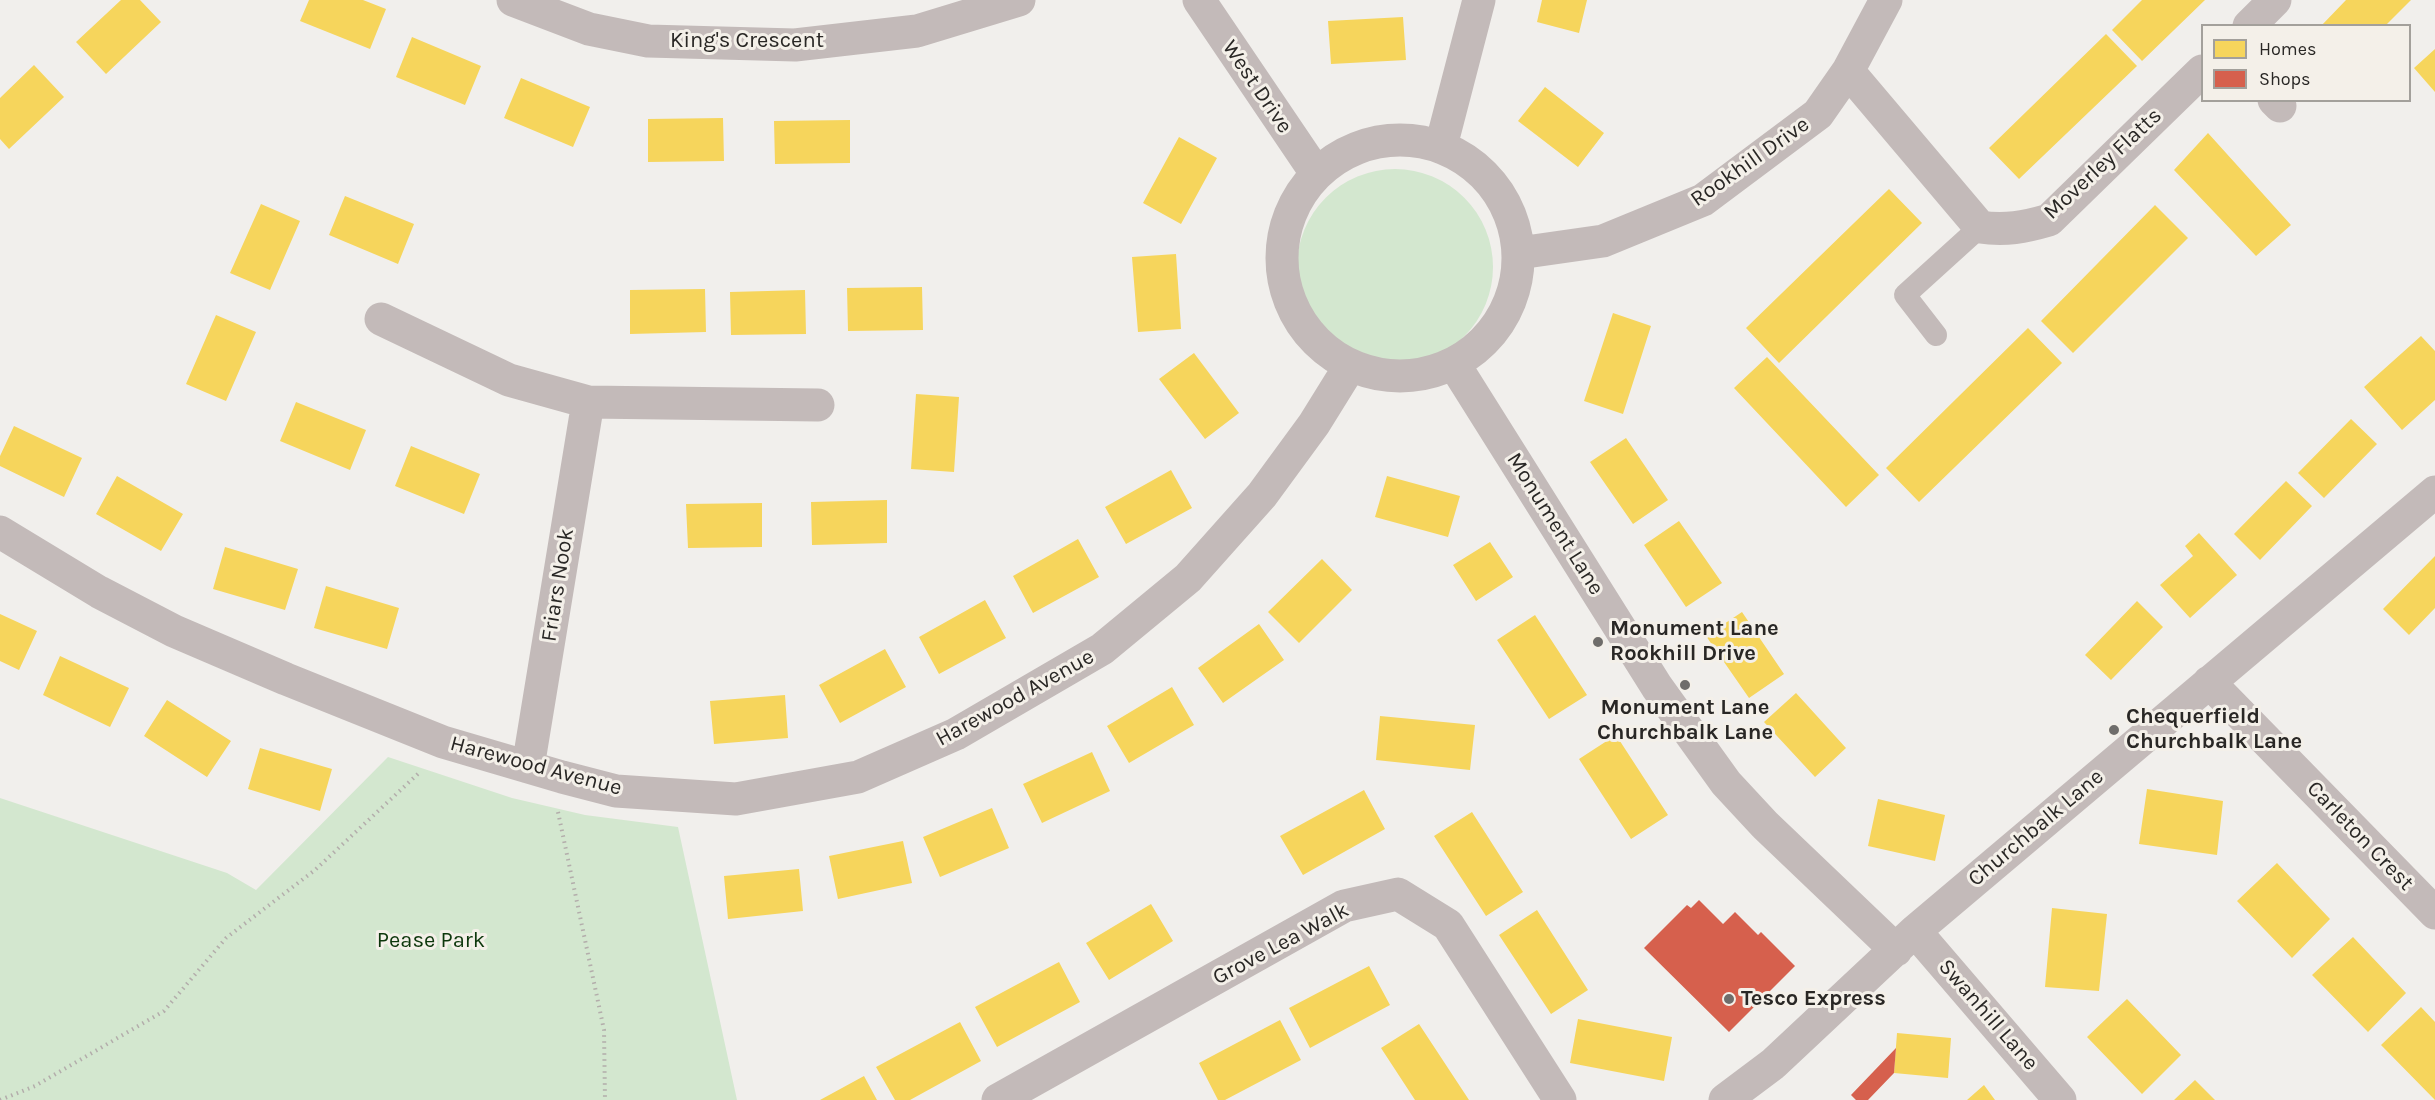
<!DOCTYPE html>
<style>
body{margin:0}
#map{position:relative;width:2435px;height:1100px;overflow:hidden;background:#f1efec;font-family:Karla,sans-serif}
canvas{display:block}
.legend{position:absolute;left:2201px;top:24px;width:210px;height:78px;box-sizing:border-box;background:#f4f0e9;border:2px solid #a3a09b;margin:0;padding:8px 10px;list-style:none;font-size:18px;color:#292725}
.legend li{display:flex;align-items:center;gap:12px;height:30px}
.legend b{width:30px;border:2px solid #a3a09b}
</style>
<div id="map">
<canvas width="2435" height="1100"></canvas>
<ul class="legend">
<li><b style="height:16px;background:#f6d55c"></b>Homes</li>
<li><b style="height:16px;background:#d6604d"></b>Shops</li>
</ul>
</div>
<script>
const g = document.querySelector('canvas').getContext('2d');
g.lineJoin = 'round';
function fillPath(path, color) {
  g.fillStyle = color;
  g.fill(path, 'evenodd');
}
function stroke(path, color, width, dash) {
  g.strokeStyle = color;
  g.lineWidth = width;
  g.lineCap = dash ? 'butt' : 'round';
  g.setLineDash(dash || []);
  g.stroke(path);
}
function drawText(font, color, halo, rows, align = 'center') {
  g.font = font + ' Karla,sans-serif';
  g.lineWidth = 6;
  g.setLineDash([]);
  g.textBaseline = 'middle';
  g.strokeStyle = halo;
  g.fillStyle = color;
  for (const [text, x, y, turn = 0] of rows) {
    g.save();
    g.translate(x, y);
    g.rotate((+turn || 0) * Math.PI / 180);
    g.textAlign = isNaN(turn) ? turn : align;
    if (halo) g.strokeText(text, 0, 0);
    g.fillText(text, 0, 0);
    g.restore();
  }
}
fillPath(new Path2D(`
 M1297 267a98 98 0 1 1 196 0a98 98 0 1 1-196 0Z
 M388,757L512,798L585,815L678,827L737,1100H0V798L227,873L256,890Z`), '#d3e7cf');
fillPath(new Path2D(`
 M121,0H140L161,22L106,74L76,42Z
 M309,0H363L386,9L370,49L300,21Z
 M1542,0H1587L1579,33L1537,22Z
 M2142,0H2205L2142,61L2112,30Z
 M2346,0H2411L2385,26H2321Z
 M1403,17L1406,60L1331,64L1328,21Z
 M2106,34L2137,66L2019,179L1989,148Z
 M412,37L481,66L465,105L396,77Z
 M2435,49V92L2414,68Z
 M34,65L64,97L9,149L0,139V98Z
 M521,78L590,107L573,147L504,118Z
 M1545,87L1604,133L1578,167L1518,121Z
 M723,118L724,161L648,162V119Z
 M850,120V163L775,164L774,121Z
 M2208,133L2291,225L2256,256L2174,170Z
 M1179,137L1217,158L1181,224L1143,203Z
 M1889,189L1922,223L1779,363L1746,328Z
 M345,196L414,224L398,264L329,235Z
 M261,204L300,221L270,290L230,273Z
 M2155,205L2188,238L2073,353L2041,321Z
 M1176,254L1181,329L1138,332L1132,257Z
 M922,287L923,330L848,331L847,288Z
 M705,289L706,332L630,334V290Z
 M805,290L806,334L731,335L730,292Z
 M1613,313L1651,326L1623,414L1584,401Z
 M216,315L256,332L226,401L186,384Z
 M2028,328L2062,363L1919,502L1886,468Z
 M2421,336L2435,351V400L2402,430L2364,387Z
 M1194,353L1239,413L1205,439L1159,379Z
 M1767,357L1879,475L1846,507L1734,388Z
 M916,394L959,397L954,472L911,469Z
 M296,402L366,430L350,470L280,441Z
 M2351,419L2377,444L2324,498L2298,473Z
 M14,426L82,458L64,497L0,466V456Z
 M1626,438L1668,500L1633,524L1590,462Z
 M411,446L480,474L464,514L395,486Z
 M1171,470L1192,508L1126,544L1105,507Z
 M117,476L183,514L161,551L96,514Z
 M1387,476L1460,496L1448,537L1375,517Z
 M2286,481L2312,506L2260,560L2234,534Z
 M887,500V543L812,545L811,502Z
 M762,503V547L688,548L686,504Z
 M1679,521L1722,583L1686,607L1644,545Z
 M2199,533L2237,575L2190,618L2160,585L2193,556L2185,546Z
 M1078,539L1099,577L1033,613L1013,576Z
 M1490,542L1513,577L1476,601L1453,565Z
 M225,547L298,569L285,610L213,589Z
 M2435,556V608L2409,635L2383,609Z
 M1322,559L1352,590L1299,643L1268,612Z
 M326,586L399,608L387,649L314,628Z
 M985,600L1006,638L939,674L919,637Z
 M2137,601L2163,627L2111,680L2085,655Z
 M1742,612L1784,674L1749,698L1706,636Z
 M0,614L37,631L19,670L0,661Z
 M1535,615L1587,695L1549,719L1497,640Z
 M1259,624L1284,660L1223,703L1198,668Z
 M885,649L906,687L840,723L819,685Z
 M60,656L129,688L110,727L43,695Z
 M1172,687L1194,725L1129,763L1107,726Z
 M1796,693L1846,748L1815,777L1764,722Z
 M785,695L788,738L714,744L710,701Z
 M167,700L231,741L207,777L144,736Z
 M1380,716L1475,725L1470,770L1376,760Z
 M1616,735L1668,815L1631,839L1579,759Z
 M260,748L332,769L320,811L248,789Z
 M1092,752L1110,791L1042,823L1023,784Z
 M2147,789L2223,801L2217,855L2139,844Z
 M1364,790L1385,829L1303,875L1280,836Z
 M1878,799L1945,815L1935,861L1868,846Z
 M992,808L1009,848L940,877L923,837Z
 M1472,812L1523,892L1486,916L1434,836Z
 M903,841L912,883L838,899L829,856Z
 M2277,863L2330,919L2292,958L2237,901Z
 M799,869L803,911L728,919L724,876Z
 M1151,904L1173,941L1109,980L1086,943Z
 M2052,908L2107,914L2099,991L2045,987Z
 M1537,910L1588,990L1551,1014L1499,935Z
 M2353,937L2406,993L2368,1032L2312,975Z
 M1059,962L1080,1002L997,1047L975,1007Z
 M1369,966L1390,1005L1310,1048L1289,1008Z
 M2127,999L2181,1055L2142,1094L2087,1037Z
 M2421,1007L2435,1022V1100L2381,1045Z
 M1578,1019L1672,1037L1664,1081L1570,1063Z
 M1280,1020L1301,1060L1225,1100H1218L1199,1063Z
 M960,1022L981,1061L910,1100H895L876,1067Z
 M1419,1024L1469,1100H1415L1381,1048Z
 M1897,1033L1951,1038L1948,1078L1894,1073Z
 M864,1076L877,1100H820Z
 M2195,1080L2215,1100H2174Z
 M1984,1085L1995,1100H1967Z`), '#f6d55c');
fillPath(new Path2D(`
 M1699,900L1723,924L1735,912L1758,935L1761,932L1795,966L1729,1032L1644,948L1687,905L1691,908Z
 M1896,1048L1894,1073L1868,1100H1856L1851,1095Z`), '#d6604d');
stroke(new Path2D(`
 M558,812L604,1030L605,1100
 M0,1100L35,1086L164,1011L226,938L315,870L421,771`), '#b3adab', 4, [1.5, 4.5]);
stroke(new Path2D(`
 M1936,335L1905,295L1980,227`), '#c3bab9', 22);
stroke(new Path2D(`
 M513,0L589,29L648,41L795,45L917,31L1019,0
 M1199,0L1316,173
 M2249,26L2275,0
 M1848,71L1980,227C2005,231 2025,227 2049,220L2202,71
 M2274,100L2280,106
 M1282 258a118 118 0 1 1 236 0a118 118 0 1 1-236 0Z
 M1441,146L1479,0
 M1519,253L1603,241L1703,200L1818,114L1848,71L1886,0
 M381,319L509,380L588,402L818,405
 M1454,364L1657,687L1726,783L1765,825L1896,950
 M0,532L99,592L174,631L286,679L443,742L562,777L616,791L736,799L858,777L956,734L1102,649L1188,578L1262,495L1314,424L1350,366
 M2209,682L2435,913
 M528,767L588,402
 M1915,931L2060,1100
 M998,1100L1344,906L1398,894L1448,925L1560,1100
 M1725,1100L1773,1064L1915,931L2435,492`), '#c3bab9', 33);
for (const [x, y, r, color] of [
 [1598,642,6,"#6f6d6b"],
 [1685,685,6,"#6f6d6b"],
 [2114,730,6,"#6f6d6b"],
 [1729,999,6,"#6f6d6b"]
]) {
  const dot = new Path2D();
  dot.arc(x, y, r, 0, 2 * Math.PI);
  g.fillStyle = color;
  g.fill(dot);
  stroke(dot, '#f4f0e9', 2);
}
drawText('22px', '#292725', '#f4f0e9', [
 ["King's Crescent",747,41],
 ["West Drive",1257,87,56],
 ["Rookhill Drive",1750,162,-35],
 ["Moverley Flatts",2103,164,-43],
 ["Monument Lane",1555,524,58],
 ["Friars Nook",558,585,-81],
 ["Harewood Avenue",1015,698,-29],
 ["Harewood Avenue",536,766,15],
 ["Churchbalk Lane",2036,828,-40],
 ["Carleton Crest",2360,836,46],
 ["Grove Lea Walk",1281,944,-28],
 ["Swanhill Lane",1988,1015,49]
]);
drawText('bold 22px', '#292725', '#f4f0e9', [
 ["Monument Lane",1610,629],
 ["Rookhill Drive",1610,654],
 ["Monument Lane",1685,708,"center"],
 ["Churchbalk Lane",1685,733,"center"],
 ["Chequerfield",2126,717],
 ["Churchbalk Lane",2126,742],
 ["Tesco Express",1741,999]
], 'left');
drawText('22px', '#0d370c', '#f4f0e9', [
 ["Pease Park",431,941]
]);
</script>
